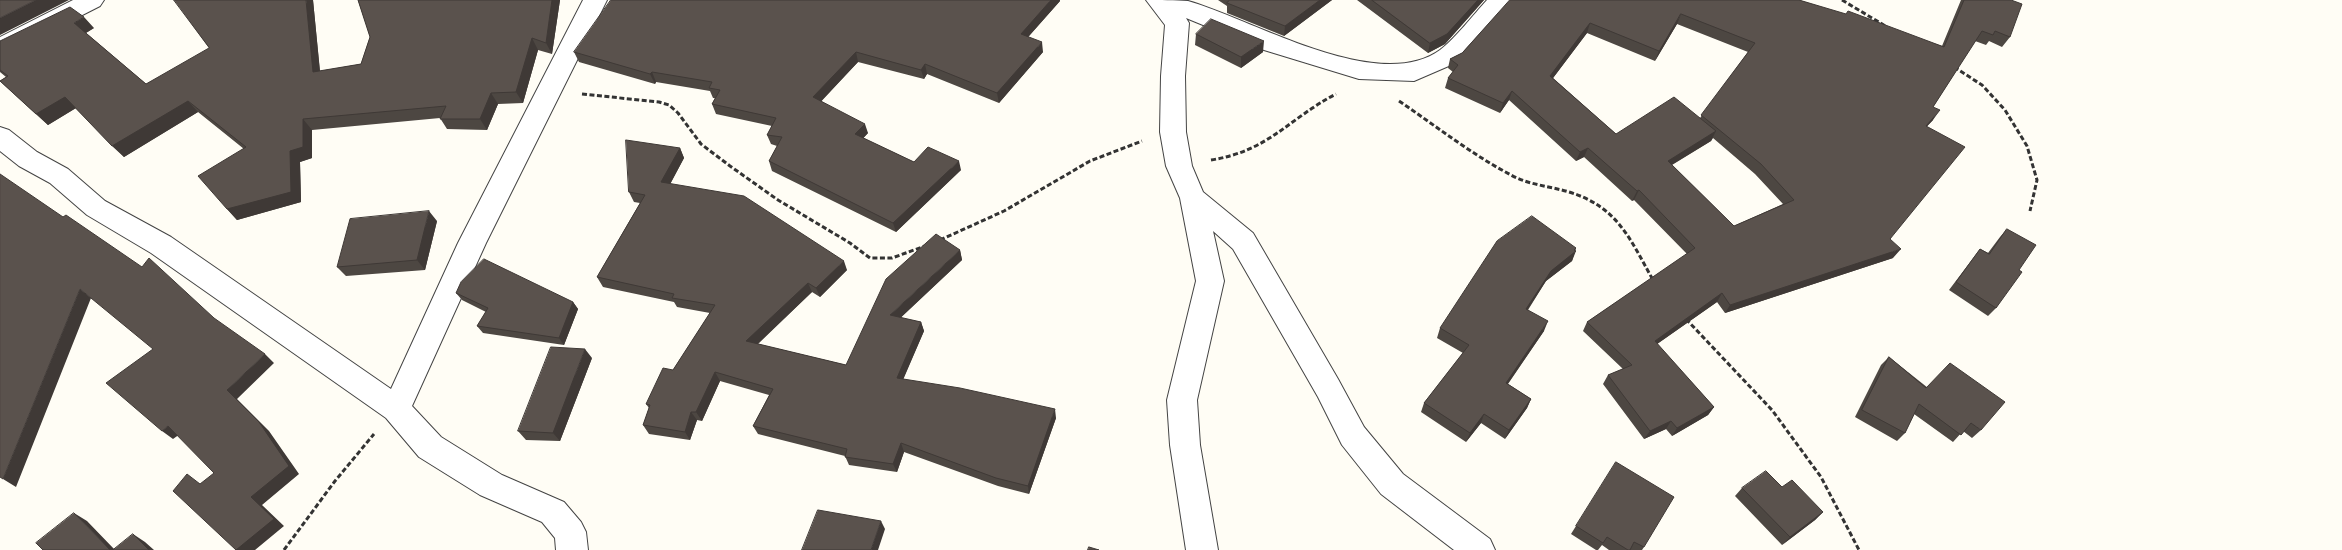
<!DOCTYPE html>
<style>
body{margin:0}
canvas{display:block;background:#fffdf5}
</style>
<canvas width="2342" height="550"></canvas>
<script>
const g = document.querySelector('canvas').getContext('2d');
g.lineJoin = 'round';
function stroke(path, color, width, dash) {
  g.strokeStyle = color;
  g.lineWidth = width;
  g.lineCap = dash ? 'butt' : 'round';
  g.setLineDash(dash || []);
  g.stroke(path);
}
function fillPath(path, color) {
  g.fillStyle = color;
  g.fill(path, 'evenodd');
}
const minor = new Path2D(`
 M73,0H104L100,6L0,57V37Z
 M583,0H607L486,243L412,406L441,437L502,475L564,502L581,522L586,532L588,550H556L555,538L542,522L480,495L419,457L386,418L151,253L87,215L50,183L19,166L0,151V127L9,130L37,152L68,169L105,201L171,237L391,389L458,243Z
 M1146,0C1159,0 1176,0 1188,1C1252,19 1378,95 1440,50C1455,39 1474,14 1487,0H1513L1458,62L1414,81L1359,79L1264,50L1186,18L1189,23L1185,76L1186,132L1192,166L1203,192L1253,233L1338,379L1364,427L1403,474L1490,539L1495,550H1454L1381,494L1342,445L1318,397L1233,249L1213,231L1224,281L1197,400L1200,445L1218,550H1186L1170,445L1167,400L1196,281L1180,198L1166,166L1160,132L1161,76L1165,25Z`);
stroke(minor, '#444', 2);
stroke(new Path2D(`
 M1842,0L1887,27
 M1954,67L1982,85L2005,110L2027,146L2037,180L2030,211
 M582,94L659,102L669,105L678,113L701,144L730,166L778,200L850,243L870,258H892L925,246
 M1399,101C1436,126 1471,154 1511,175C1529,185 1549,186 1569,192C1618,207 1630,239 1653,280
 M1211,160C1269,151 1288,119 1336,94
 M940,240L1004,211L1090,161L1142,141
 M1686,319L1772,410L1821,477L1859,550
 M284,550L335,481L374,434`), '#333', 3, [5, 2.5]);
fillPath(minor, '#fff');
fillPath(new Path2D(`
 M313,0L320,71L361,64L370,37L358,0H560L552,54L538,50L523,103L498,104L487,130L447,129L440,118L312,130V158L300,162L301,202L237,220L227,209L244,149L198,112L124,157L76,108L48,125L0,81L6,77L0,72V41L94,28L86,33L146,84Z
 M1218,0H1332L1284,36L1227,13V6Z
 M1357,0H1484L1445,44L1428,53Z
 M1510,0H1799L1942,46L1961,0H2011L2010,37L2002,47L1989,41L1986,45L1975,41L1933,107V120L1927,126L1890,240L1893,258L1725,313L1717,302L1657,344L1714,407L1708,415L1672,436L1666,429L1644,439L1603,384L1608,375L1623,369L1583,331L1587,322L1687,254L1634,200L1632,201L1584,157L1576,161L1509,100L1500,113L1445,88L1448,78L1453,72L1448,68L1450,59L1462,53ZM1677,24L1748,52L1700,118L1616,134L1553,78L1587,33L1655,61ZM1713,138L1755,174L1783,204L1734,226L1672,165L1711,141Z
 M1060,1L1028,37L1043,52L999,103L927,74L924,79L858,62L821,101L868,133L863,138L914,162L961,170L896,232L772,171L769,161L777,146L771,144L767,135L772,126L716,114L712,104L715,98H713L710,91L656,82L655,84L579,62L574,52Z
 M1196,34L1263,52L1241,68L1195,45Z
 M680,148L684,158L670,184L847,270L820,297L812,292L758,344L846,365L960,250L962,260L900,318L921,322L924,331L903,379L1056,418L1029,494L998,486L904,452L897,472L849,465L845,456L758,434L753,426L769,395L720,381L702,421L697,420L690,440L649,434L643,425L649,408L646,404L673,370L710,313L677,307L674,302L603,287L597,277L640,203L634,202L629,192Z
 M437,221L425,270L346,276L337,267Z
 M2007,229L2019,270L1996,308L1988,316L1949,290L1974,257L1980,249L1988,253L2000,237Z
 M1576,248L1572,261L1546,281L1528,310L1544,331L1508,384L1531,399L1527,408L1505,439L1481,423L1466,442L1421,412L1424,403L1463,353L1437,338L1440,328Z
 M456,293L573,302L578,309L564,345L483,333L477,326L486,312L462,300Z
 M1889,357L1981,430L1972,438L1963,431L1953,442L1914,414L1905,433L1897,441L1855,417L1881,365Z
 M592,358L560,441L526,440L518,431Z
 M1616,462L1644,547L1642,550H1609L1602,545L1598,550H1596L1571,534Z
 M1782,487L1823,512L1815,520L1782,545L1735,496L1742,488Z`), '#4d4742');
fillPath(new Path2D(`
 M36,0H69L0,35V18Z
 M306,0H313L321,83L313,72Z
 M552,0H560L552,54L546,43Z
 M1051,0H1060V1L1022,44L1021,34Z
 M1320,0H1332L1284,36L1285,26Z
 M1478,0H1484L1445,44L1428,53L1430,43Z
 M1681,14L1677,24L1655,61L1659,51Z
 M84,17L94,28L84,34L74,23Z
 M1590,23L1587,33L1547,86L1550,76Z
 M532,38L538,50L523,103L516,92Z
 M1264,41L1263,52L1241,68V57Z
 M1042,42L1043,52L999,103L997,93Z
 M856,52L858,62L816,107L813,97Z
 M925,64L927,74L924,79L921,70Z
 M652,72L656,82L655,84L650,74Z
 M1512,91L1509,100L1500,113L1503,103Z
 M491,93L498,104L487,130L480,119Z
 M65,97L76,108L48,125L36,114Z
 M188,101L198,112L124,157L112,146Z
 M1940,110L1933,120L1919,135L1926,126Z
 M303,119L312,130V158L300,162L301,202L237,220L227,209L290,151Z
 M865,124L868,133L858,144L855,134Z
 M1716,131L1711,141L1663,170L1668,161Z
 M680,148L684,158L666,192L661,182Z
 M1588,148L1584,157L1576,161L1580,152Z
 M959,161L961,170L896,232L893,223Z
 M1639,190L1634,200L1632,201L1637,191Z
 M429,211L437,221L425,270L417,260Z
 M1576,248L1574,253L1576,251L1572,261L1546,281L1522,318L1526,309L1551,271Z
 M1901,249L1893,258L1725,313L1730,305Z
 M960,250L962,260L893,325L890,315Z
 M844,261L847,270L820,297L816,288Z
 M808,283L812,292L751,350L746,341Z
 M80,289L91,298L16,487L3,479Z
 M1722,293L1717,302L1650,349L1655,341Z
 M573,302L578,309L564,345L559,338Z
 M1548,321L1544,331L1502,392L1506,383Z
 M921,322L924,331L900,387L897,378Z
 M585,349L592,358L560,441L553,433Z
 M265,354L274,363L237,399L269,431L299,474L262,505L284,526L255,550H236L251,497L227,390Z
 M715,372L720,381L702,421L696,412Z
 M1531,399L1527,408L1505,439L1509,430Z
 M1714,407L1708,415L1672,436L1677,428Z
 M1055,409L1056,418L1029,494L1028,486Z
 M691,412L697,420L690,440L685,432Z
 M1484,414L1481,423L1466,442L1470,433Z
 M1671,421L1666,429L1644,439L1650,431Z
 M168,426L180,434L173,439L162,431Z
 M901,443L904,452L897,472L893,464Z
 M1823,512L1815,520L1782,545L1790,537Z
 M74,513L87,521L115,550H110Z
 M881,521L885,529L878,550H871Z
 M133,534L145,542L154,550H149Z`), '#3f3936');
const building = new Path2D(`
 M0,0H36L0,18Z
 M174,0H306L313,72L361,64L370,37L358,0H552L546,43L532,38L516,92L491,93L480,119H440L446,106L303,119V147L290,151L291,192L227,209L198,176L246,147L188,101L112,146L65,97L36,114L0,81L8,76L0,70V41L70,7L84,17L74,23L146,84L209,48Z
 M611,0H1051L1021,34L1042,42L997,93L925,64L921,70L856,52L813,97L865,124L855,134L914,162L928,147L959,161L893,223L769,161L782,137L767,135L776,118L712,104L720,90L709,88L712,82L652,72L650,74L574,52Z
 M1230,0H1320L1285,26L1227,3Z
 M1372,0H1478L1447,34L1430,43Z
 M1510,0H1799L1846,14L1848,11L1944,47L1964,0H2011L2022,4L2010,37L1995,31L1993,35L1982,31L1933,107L1940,110L1926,126L1965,147L1890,239L1901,249L1730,305L1722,293L1655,341L1714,407L1677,428L1671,421L1650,431L1608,375L1632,365L1587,322L1695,248L1639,190L1637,191L1588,148L1580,152L1512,91L1503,103L1448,78L1458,65L1450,59L1462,53ZM1681,14L1755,43L1701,115L1761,164L1794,200L1734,226L1668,161L1716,131L1674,97L1616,134L1550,76L1590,23L1659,51Z
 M1211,19L1264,41L1241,57L1196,34Z
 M626,140L680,148L661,182L744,196L844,261L816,288L808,283L746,341L846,365L886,279L936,234L960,250L890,315L921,322L897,378L960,388L1055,409L1028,486L996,478L901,443L893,464L845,457L847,449L753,426L773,389L715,372L696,412H691L685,432L643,425L650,405L646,404L663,368L673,370L715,305L672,298L674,294L597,277L645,195L629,192Z
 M0,174L63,217L66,215L142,267L149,258L214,318L265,354L227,390L259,422L289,466L251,497L274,519L236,550L173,491L187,474L200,484L214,473L168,426L162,431L106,383L153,349L80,289L3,479L0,477Z
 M429,211L417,260L337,267L350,219Z
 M1532,216L1576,248L1574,250L1576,251L1551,271L1526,309L1548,321L1506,383L1531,399L1509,430L1484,414L1470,433L1424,403L1469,345L1440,328L1497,241Z
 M2007,229L2036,245L2019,270L2022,272L1996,308L1956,282L1980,249L1989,254Z
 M484,259L573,302L559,338L477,326L488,308L456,293L461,282Z
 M551,347L585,349L553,433L518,431Z
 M1889,357L1926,388L1950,363L2005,402L1981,430L1971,423L1961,435L1919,404L1905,433L1862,410Z
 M1616,462L1674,497L1644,547L1634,542L1630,550H1628L1607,537L1603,543L1576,526Z
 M1766,471L1782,487L1792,480L1823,512L1790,537L1742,488Z
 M818,510L881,521L871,550H802Z
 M74,513L110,550H43L36,543Z
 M133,534L149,550H113Z
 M1089,547L1099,550H1088Z`);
fillPath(building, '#5a524d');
stroke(building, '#3f3936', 1);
</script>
